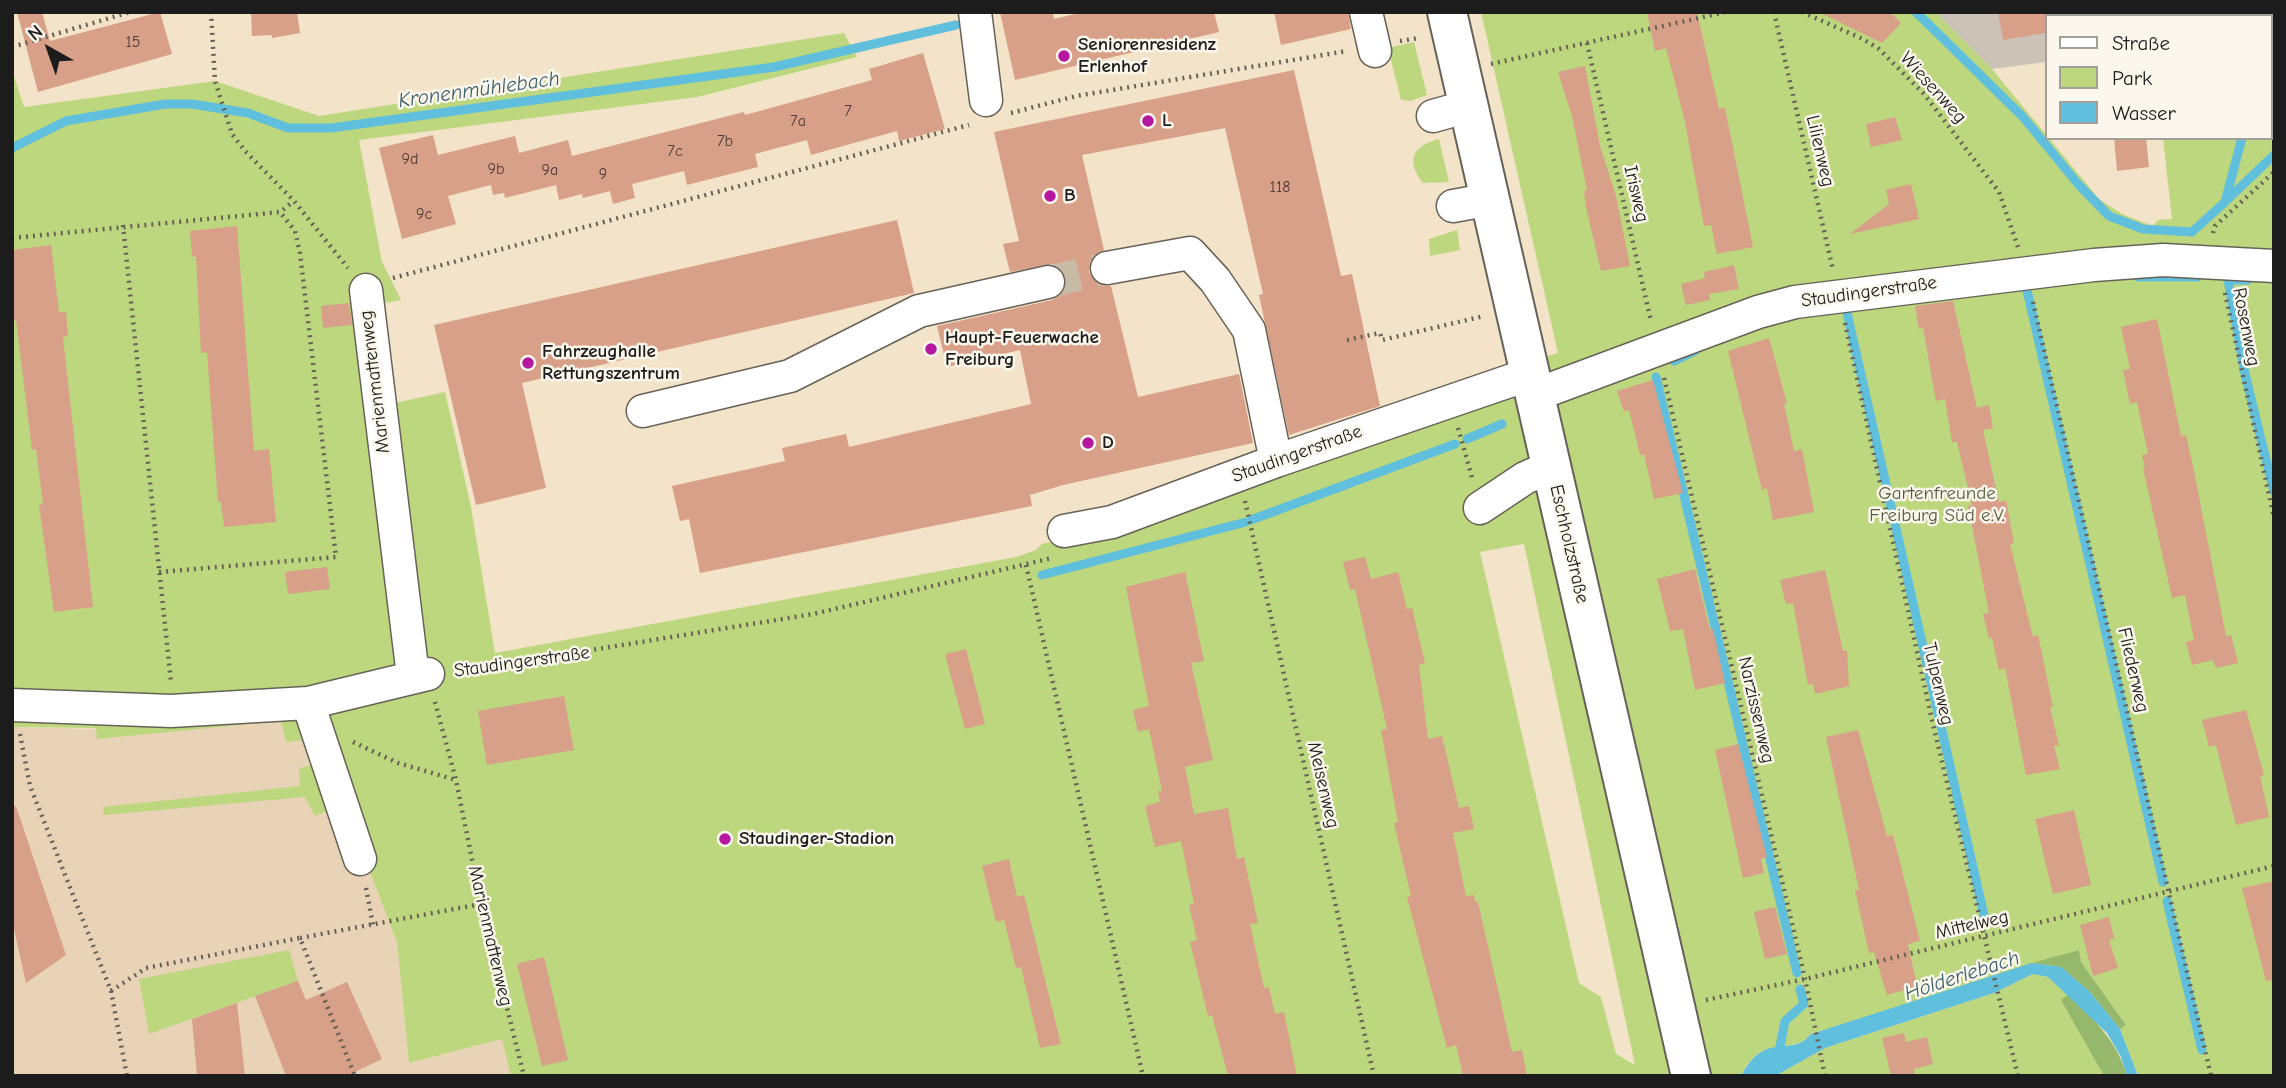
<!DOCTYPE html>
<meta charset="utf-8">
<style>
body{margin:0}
#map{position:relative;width:2286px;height:1088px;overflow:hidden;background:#f3e3c8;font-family:"Comic Neue",sans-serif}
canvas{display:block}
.frame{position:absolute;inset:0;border:14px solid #1c1c1c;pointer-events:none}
.legend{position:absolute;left:2045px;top:14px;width:228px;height:126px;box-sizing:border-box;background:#fbf7ec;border:2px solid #a29f99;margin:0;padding:9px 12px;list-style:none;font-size:21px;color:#1c1c1c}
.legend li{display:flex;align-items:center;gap:14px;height:35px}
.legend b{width:35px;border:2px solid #a29f99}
.north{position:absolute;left:14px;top:14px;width:70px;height:70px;-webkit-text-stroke:5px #fbf7ec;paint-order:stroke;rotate:320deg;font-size:19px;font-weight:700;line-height:28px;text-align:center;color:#1c1c1c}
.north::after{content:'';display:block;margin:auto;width:24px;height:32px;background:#1c1c1c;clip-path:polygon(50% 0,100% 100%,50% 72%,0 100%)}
</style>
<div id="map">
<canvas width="2286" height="1088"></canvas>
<div class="frame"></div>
<ul class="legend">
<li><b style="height:9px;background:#fff"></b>Straße</li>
<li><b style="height:19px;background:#bcd77d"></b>Park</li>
<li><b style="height:19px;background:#5fbfdd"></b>Wasser</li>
</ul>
<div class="north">N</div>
</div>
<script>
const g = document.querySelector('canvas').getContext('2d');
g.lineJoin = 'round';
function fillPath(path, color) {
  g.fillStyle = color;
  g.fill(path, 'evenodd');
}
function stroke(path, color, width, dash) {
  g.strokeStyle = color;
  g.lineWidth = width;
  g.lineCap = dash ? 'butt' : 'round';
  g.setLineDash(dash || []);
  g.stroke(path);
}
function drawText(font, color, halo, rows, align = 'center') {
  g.font = font + ' "Comic Neue",sans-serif';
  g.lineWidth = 5;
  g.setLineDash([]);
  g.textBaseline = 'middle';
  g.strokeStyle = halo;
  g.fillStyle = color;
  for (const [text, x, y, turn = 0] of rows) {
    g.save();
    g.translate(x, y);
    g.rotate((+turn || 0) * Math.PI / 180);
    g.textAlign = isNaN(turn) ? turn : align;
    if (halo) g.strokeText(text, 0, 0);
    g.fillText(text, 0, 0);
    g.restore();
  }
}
fillPath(new Path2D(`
 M326,707L368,867L397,942L409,1063L503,1039L511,1076H12V727L90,729Z`), '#e8d3b7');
fillPath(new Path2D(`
 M1935,12H2271L2270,16H2046V62L1992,69Z`), '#cbc2b8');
fillPath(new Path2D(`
 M1481,12H1935L1992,69L2099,199L2122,214L2153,226L2158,220L2172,219L2163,138H2270V16L2274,12V1076H2138L2120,1029L2126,1025L2081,962L2079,950L1811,1034C1791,1057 1762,1032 1741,1076H511L502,1039L409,1063L397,942L368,867L326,707L106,727L294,716L305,740L286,742L281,721L97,739L96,728L12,727V70L24,107L215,81L319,116L844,33L857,57L697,97L359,140L382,262L401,300L370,306L386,405L445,392L471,507L495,653L1016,557L1036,550L1042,544L1141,520L1489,374L1558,353ZM1524,544L1635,1065L1616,1054L1601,997L1579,983L1480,552Z
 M1414,42L1427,95L1411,101L1401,100L1388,48Z
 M1439,139L1449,182L1423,183C1405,160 1413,146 1439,139Z
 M1457,230L1460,250L1430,256L1429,239Z
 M313,765L327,811L315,816L305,797L104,815L103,807L300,786L299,768Z
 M289,950L298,981L149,1034L139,979Z
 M2033,974L2048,977L2068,995L2062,1001L2104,1076H1775L1825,1048L1994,993Z`), '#bcd77d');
fillPath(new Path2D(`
 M2079,950L2081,962L2126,1025L2120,1029L2089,991L2061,967L2032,963Z
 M2068,995C2094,1019 2117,1041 2127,1076H2104L2061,1000Z`), '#95b86c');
fillPath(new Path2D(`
 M2032,963L2061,967L2089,991L2120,1029L2138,1076H2127L2121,1057L2107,1033L2048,977L2033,974L1994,993L1825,1048L1775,1076H1741C1766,1029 1790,1059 1811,1034Z`), '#5fbfdd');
stroke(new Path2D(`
 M1916,12L2023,117L2078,184L2109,216L2143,229L2192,232L2225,202L2242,138
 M2270,30L2274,20
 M12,148L66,121L165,104H192L248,113L288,128H331L774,67L956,25
 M2227,200L2274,155
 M2138,277H2197
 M2248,280H2228L2245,374L2274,492
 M2019,287L2026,286L2163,882
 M1848,304H1845L1986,924
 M1674,361L1695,351
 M1656,377L1797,973
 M1467,439L1502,424
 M1251,520L1455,444
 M1042,575L1246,522
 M2167,901L2202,1050
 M1778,1057L1785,1021L1804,1004L1800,989`), '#5fbfdd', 9);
fillPath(new Path2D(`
 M17,12H42L50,41L160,12L172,54L38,92Z
 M251,12H297L300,33L272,38V35L252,36Z
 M1000,12H1053L1054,19L1084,12H1214L1219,32L1015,80Z
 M1274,12H1348L1351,29L1281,45Z
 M1647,12H1697L1719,109L1725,108L1753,247L1717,254L1711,225L1704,226L1685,122L1666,48L1655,51Z
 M1819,12H1890L1901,23L1882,43Z
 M1998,12H2046V33L2003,40Z
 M923,53L945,129L899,141L897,131L811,155L807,140L755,154L758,167L687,185L684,171L632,184L635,198L613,204L610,191L583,198L582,194L559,200L556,185L505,198L504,193L493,195L491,185L448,196L456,224L402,239L379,148L433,135L438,155L515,136L519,153L568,140L572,156L744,112L745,115L872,80L869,69Z
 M1585,66L1600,146L1616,196L1630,266L1601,271L1586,207L1584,191L1587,190L1572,116L1558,72Z
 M1294,70L1341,276L1352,274L1380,406L1289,435L1259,295L1263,294L1225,128L1082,155L1104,250L1090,261L1089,272L1100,285L1111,286L1138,397L1239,374L1253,443L1063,485L1030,495L1032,506L700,573L689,519L680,521L672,486L785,461L782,448L846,434L849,447L1031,404L1020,350L947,367L937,326L1052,300L1061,295L1066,287L1062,270L1053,264L1010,272L1003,244L1019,241L994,132Z
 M1895,117L1902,140L1871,147L1866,124Z
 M2114,138H2146L2149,167L2117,171Z
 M1911,184L1919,219L1850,234L1889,204L1886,190Z
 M897,220L914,293L522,383L546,488L476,505L434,325Z
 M237,226L254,451L269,449L276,522L224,527L221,502H218L207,352L201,353L196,256L192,257L190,231Z
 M51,245L59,312H66L68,336L63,337L93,607L54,612L39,505L43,504L36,449L32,450L16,320H12V250Z
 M1734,265L1739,289L1709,294L1710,300L1686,305L1681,284L1705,278L1704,272Z
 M1953,301L1977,408L1989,405L1993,428L1983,430L1999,502L2006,500L2014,543L2010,544L2033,637L2038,635L2053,707H2050L2059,745L2054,746L2060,769L2026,775L2005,668L1999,670L1992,638L1989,639L1983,614L1989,613L1968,506L1972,505L1957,442H1952L1945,399L1936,401L1923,328L1919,329L1915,306Z
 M349,303L352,325L323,328L321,306Z
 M2157,319L2181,436L2186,435L2194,471L2226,636L2231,635L2238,663L2216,668L2213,660L2192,665L2186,642L2194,640L2185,595L2172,598L2143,468H2145L2142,455L2148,454L2137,402L2130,404L2123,370L2130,369L2121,327Z
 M1769,338L1787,403L1784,404L1794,451L1802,449L1814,512L1773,520L1767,488L1762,490L1728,351Z
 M1653,380L1683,493L1654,499L1644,454L1640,455L1629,410L1624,411L1617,391Z
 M1365,557L1371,579L1398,572L1407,609L1412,608L1425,663L1419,665L1428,739L1442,736L1459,808L1469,806L1474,829L1453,833L1466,896L1474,895L1475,902H1478L1512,1052L1522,1050L1527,1076H1463L1456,1045L1447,1048L1407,897L1411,896L1394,823L1398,822L1381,730L1387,729L1355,589L1350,590L1343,562Z
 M327,567L330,589L288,594L285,572Z
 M1695,569L1710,630L1713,629L1725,683L1695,690L1683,629L1670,631L1657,579Z
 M1825,570L1843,651L1847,650L1849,686L1815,694L1813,684L1808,685L1793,603L1786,604L1780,580Z
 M1185,572L1204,661L1191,663L1213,760L1185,767L1194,814L1228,808L1237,859L1244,857L1258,923L1250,924L1264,988L1269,987L1275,1014L1284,1012L1297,1076H1228L1212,1015L1208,1016L1190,942L1197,940L1189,905L1194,904L1181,841L1155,847L1145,806L1160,802L1158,791H1162L1149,729L1138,732L1133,710L1149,706L1126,587Z
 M966,649L985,724L965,729L945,654Z
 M564,696L574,750L487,765L478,711Z
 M2246,710L2264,775L2260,776L2269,817L2236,825L2216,745L2209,747L2202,720Z
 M1858,730L1887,836L1893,835L1920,941L1908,944L1917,986L1887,995L1874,952L1869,953L1855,890H1859L1826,737Z
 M1738,744L1767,857L1761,859L1764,873L1743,878L1715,750Z
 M16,806L66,955L26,983L12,920V807Z
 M2074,810L2091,885L2053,894L2035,819Z
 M1009,859L1017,897L1024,895L1061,1044L1040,1048L1021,967L1016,968L1004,920L996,922L982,866Z
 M2274,881V980L2266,981L2242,888Z
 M1775,907L1787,954L1765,959L1754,912Z
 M2109,917L2114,938L2109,940L2118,968L2093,976L2080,925Z
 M544,957L568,1060L542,1066L517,964Z
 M298,981L306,1000L347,982L382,1059L346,1076H286L255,996Z
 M237,1003L245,1076H197L192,1019Z
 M1904,1033L1906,1042L1927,1037L1933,1064L1914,1069L1915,1076H1891L1882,1038Z`), '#d89f89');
stroke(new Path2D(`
 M1048,282L1107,268`), '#c8bba6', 32, [32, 16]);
const minor = new Path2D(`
 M975,12L986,100
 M1366,12L1375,51
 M1433,116L1469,106
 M1453,206L1492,199
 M1107,268L1190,253L1215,280L1249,330L1276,461
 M366,290L413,676
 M1535,395L1758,312L1795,302L2094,265L2163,260L2274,266
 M643,411L790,376L919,311L1048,282
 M1480,508L1525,478L1552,466
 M1064,531L1112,522L1276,461L1530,374
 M308,703L360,859
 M12,705L171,711L308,703L428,674`);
const major = new Path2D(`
 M1447,12L1691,1076`);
stroke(minor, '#676258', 35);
stroke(major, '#676258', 42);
stroke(new Path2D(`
 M211,12L215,81L232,134L245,151L294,201L348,268
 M1774,12L1833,270
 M1802,12L1863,39L1879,49L1924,94L1999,192L2018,247
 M1400,41L1419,38
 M1587,43L1651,321
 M12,47L130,12
 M1491,64L1726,12
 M1011,113L1076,96L1347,51
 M123,225L171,682
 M2213,233L2215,226L2274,172
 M12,238L280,212L294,201
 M393,278L969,125
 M2225,293L2274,518
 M2033,302L2211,1076
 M1845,323L1932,720L2018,1076
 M1347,340L1380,333L1382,340L1484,316
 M1664,378L1805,979L1825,1076
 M1458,428L1473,481
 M1245,501L1374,1076
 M1026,565L1143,1076
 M159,572L336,557L300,253L295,231L280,212
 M456,672L813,614L1052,558
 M435,702L456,780L481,904L524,1076
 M20,734L30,786L111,991L127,1076
 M353,742L398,763L456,780
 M366,888L373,925
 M300,938L481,904
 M111,991L146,968L300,938L355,1076
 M1706,1000L1805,979L2274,866
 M560,1076H561`), '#676258', 4.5, [2, 5]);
stroke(minor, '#fff', 32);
stroke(major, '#fff', 38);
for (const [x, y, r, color] of [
 [1064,56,7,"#b5179e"],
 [1148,121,7,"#b5179e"],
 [1050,196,7,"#b5179e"],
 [931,349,7,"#b5179e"],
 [528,363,7,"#b5179e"],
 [1088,443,7,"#b5179e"],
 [725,839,7,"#b5179e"]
]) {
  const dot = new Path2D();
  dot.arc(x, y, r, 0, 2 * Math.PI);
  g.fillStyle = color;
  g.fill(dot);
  stroke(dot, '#fbf7ec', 2.5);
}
drawText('16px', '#4b3d37', null, [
 ["15",133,42],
 ["7",848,111],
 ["7a",798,121],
 ["7b",725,141],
 ["7c",675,151],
 ["9d",410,159],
 ["9b",496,169],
 ["9a",550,170],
 ["9",603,174],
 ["118",1280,187],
 ["9c",424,214]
]);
drawText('bold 19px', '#1c1c1c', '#fbf7ec', [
 ["Seniorenresidenz",1078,45],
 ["Erlenhof",1078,67],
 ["L",1162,121],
 ["B",1064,196],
 ["Haupt-Feuerwache",945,338],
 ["Freiburg",945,360],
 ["Fahrzeughalle",542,352],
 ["Rettungszentrum",542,374],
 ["D",1102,443],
 ["Staudinger-Stadion",739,839]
], 'left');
drawText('19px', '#1c1c1c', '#fbf7ec', [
 ["Wiesenweg",1933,88,48],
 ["Lilienweg",1820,151,77],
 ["Irisweg",1636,194,77],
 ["Staudingerstraße",1869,292,-8],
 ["Rosenweg",2246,327,79],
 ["Marienmattenweg",375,382,-97],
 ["Staudingerstraße",1297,454,-20],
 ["Eschholzstraße",1569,544,77],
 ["Staudingerstraße",522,662,-8],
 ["Fliederweg",2133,670,77],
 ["Tulpenweg",1938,684,77],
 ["Narzissenweg",1756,710,77],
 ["Meisenweg",1323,785,77],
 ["Mittelweg",1972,925,-13],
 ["Marienmattenweg",490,936,77]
]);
drawText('19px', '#545d3e', '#fbf7ec', [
 ["Gartenfreunde",1937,494],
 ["Freiburg Süd e.V.",1937,516]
]);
drawText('italic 21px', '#375d69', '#fbf7ec', [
 ["Kronenmühlebach",479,90,-8],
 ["Hölderlebach",1962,976,-18]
]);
</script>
